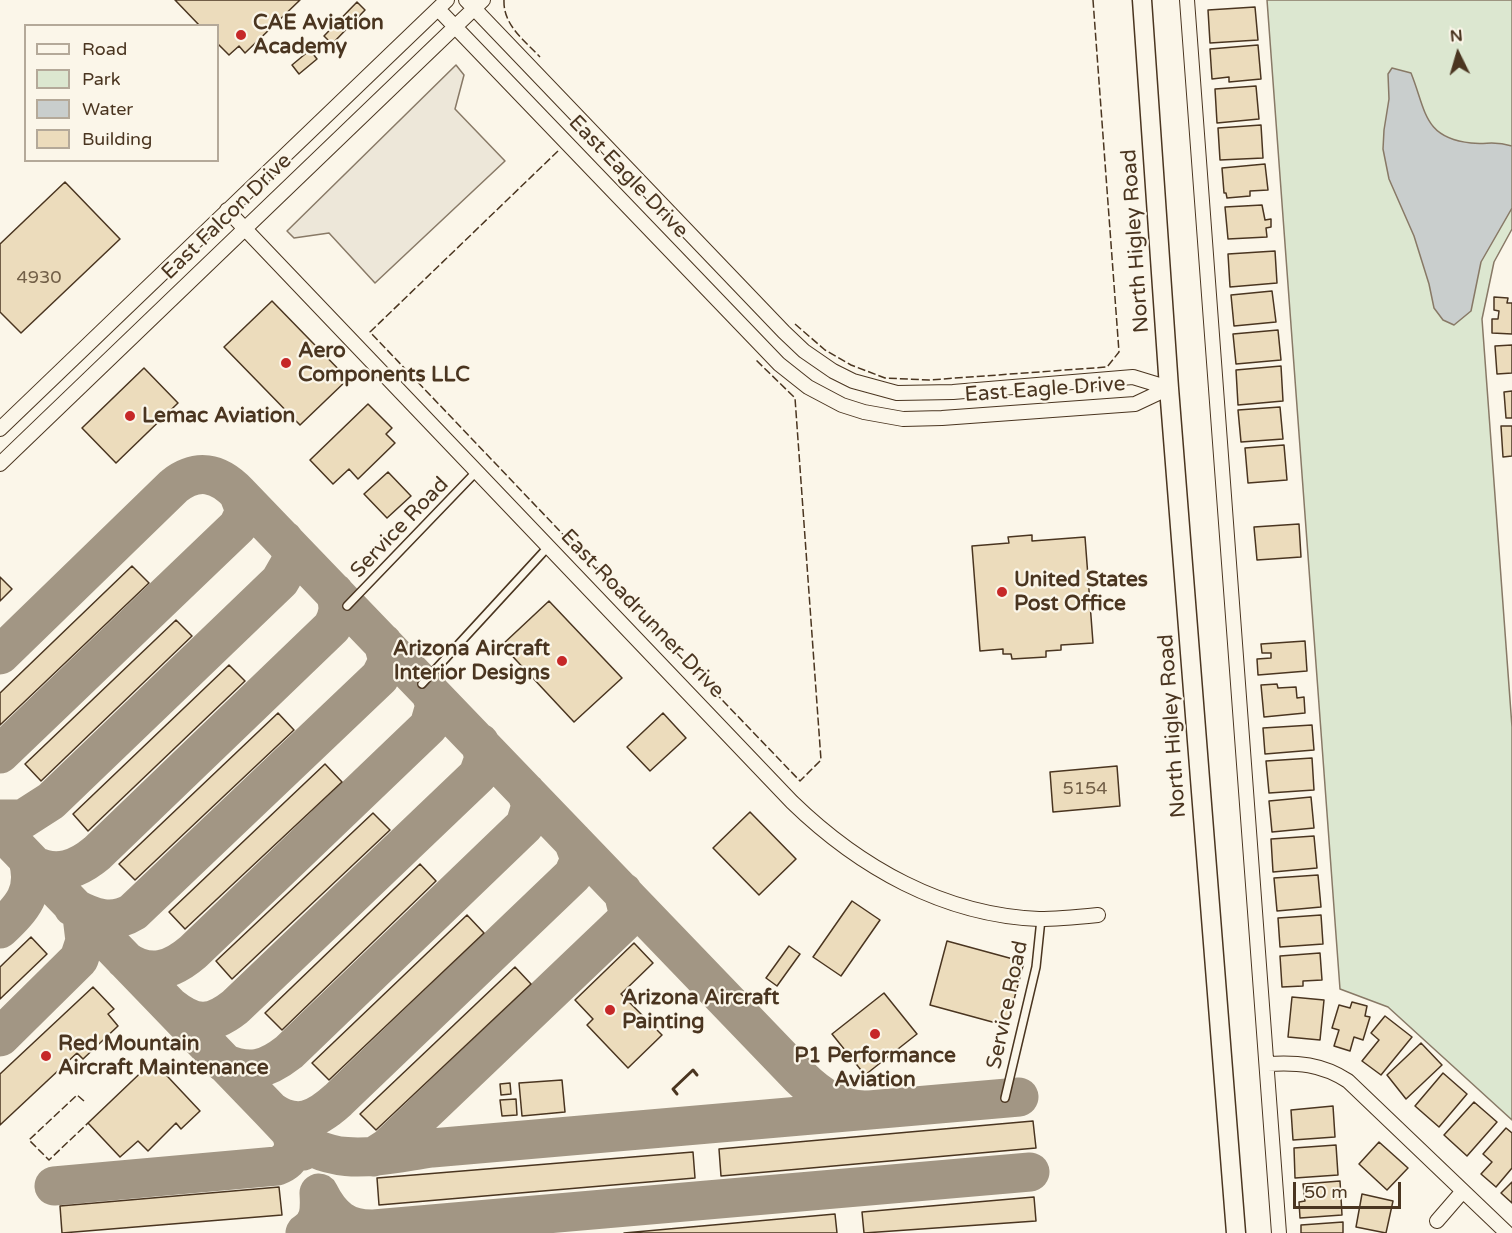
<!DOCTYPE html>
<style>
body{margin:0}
#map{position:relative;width:1512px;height:1233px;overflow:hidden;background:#fbf6e9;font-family:"Varela Round",sans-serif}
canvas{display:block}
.legend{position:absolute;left:24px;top:24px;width:195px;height:138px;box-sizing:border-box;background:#fbf6e9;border:2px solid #b4a999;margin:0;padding:8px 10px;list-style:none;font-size:18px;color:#4a3520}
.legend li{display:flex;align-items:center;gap:12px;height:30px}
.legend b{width:30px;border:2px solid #b4a999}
.north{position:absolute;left:1428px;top:24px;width:60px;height:60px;-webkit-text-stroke:4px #fbf6e9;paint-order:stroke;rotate:355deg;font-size:16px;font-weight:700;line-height:24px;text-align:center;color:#4a3520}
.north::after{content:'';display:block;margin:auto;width:21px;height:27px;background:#4a3520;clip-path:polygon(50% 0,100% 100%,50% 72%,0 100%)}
.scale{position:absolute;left:1293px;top:1182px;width:108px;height:27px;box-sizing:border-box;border:3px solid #4a3520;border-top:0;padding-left:8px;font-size:18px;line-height:21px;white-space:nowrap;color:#4a3520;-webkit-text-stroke:4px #fbf6e9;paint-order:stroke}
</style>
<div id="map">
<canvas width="1512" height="1233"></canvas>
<ul class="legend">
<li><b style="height:8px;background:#fbf6e9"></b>Road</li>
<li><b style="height:16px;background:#dce7d0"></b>Park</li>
<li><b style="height:16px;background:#c9cecd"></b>Water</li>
<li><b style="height:16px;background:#ecdcbc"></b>Building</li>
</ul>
<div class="north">N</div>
<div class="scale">50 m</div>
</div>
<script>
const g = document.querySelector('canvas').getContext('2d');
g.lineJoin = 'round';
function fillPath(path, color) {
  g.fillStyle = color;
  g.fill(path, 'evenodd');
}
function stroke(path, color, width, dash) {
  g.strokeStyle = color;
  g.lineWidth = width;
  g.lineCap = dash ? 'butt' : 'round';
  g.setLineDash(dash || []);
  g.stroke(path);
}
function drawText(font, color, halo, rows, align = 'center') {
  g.font = font + ' "Varela Round",sans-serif';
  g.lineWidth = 4.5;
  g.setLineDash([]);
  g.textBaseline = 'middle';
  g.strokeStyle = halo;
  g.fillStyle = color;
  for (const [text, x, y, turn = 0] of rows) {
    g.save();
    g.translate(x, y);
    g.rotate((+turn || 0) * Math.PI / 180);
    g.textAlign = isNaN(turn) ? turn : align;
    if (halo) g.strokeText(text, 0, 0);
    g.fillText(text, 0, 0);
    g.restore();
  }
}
const green = new Path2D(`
 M1267,0H1512V229L1494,262L1482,319L1512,727V1120L1388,1007L1340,989Z`);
fillPath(green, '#dce7d0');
stroke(green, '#887966', 1.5);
const parking = new Path2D(`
 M456,65L464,75L455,109L505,161L375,283L329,233L294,238L287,231Z`);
fillPath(parking, '#ede7d9');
stroke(parking, '#887966', 1.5);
const water = new Path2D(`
 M1392,68L1411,73C1426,110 1423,138 1471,143C1488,145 1492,140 1512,146V208L1481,262L1471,311L1454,325L1443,320L1434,308L1429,284L1414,236L1389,179L1383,149L1384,130L1389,99L1388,74Z`);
fillPath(water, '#c9cecd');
stroke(water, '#887966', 1.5);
stroke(new Path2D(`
 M0,655L174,486C197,468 218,472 238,493L800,1077C818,1095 839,1110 865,1110
 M0,754L238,526L245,511L238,493
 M0,819H23L51,801L280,581L292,560L290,549L284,540
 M0,830L271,1111L289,1130L303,1151
 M33,865C57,877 78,869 97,853L332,627C339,615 340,605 334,592
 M73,907C93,918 112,925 133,912L380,677L388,661L383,643
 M0,929C22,908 37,892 28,860
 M125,960C150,978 172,970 193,952L429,726L435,705L430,692
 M171,1007C195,1026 211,1026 235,1007L478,775L484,758L480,743
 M0,1037L79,959L85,941L82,916
 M224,1063C250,1074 266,1070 289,1052L525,825L531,805L526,792
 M271,1111C297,1129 316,1120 338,1100L573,875L580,859L573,841
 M289,1130C329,1171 381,1155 432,1148L1019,1097
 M373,1157L387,1148L624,922L628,912L623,892
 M54,1186L277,1166C293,1160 298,1145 289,1130
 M305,1233C320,1224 320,1210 319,1193C331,1217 346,1230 374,1229L1030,1172`), '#a29684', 39);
const building = new Path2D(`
 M175,0H300L245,53L239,46L229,55L218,44V26H200Z
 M357,2L365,10L332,44L324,36Z
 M1255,7L1258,40L1210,43L1208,10Z
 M1258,45L1261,79L1229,82V77L1212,79L1210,49Z
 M310,50L317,59L299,74L292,65Z
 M1256,86L1259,119L1217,123L1215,89Z
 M1261,125L1263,158L1220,160L1218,128Z
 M1265,164L1268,190L1250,191V196L1227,198L1226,193H1224L1222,168Z
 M65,182L120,239L21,333L0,312V244Z
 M1262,205L1265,220L1271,219V227L1266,228L1267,237L1228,239L1225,207Z
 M1275,251L1277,283L1230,287L1228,254Z
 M1272,291L1276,322L1234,326L1231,295Z
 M1494,297L1508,298L1507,303H1512V334L1492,333V319H1498L1499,311L1494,310Z
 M272,301L348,379L300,425L224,347Z
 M1278,330L1281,360L1236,364L1233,334Z
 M1512,345V373L1497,374L1495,346Z
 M1281,366L1283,401L1238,405L1236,370Z
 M144,368L178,403L116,463L82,428Z
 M1512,391V418H1506L1504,392Z
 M368,404L392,428L386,434L395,443L358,479L349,469L333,484L310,460Z
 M1280,407L1283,439L1241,442L1238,410Z
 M1501,426H1512V456L1503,457Z
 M1284,445L1287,480L1248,483L1245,448Z
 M388,472L411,496L387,518L364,494Z
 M1299,524L1301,557L1257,560L1254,527Z
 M1032,535V541L1085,537L1093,643L1061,645V650L1046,651V657L1012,659L1011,654H1003V649L980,651L972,546L1009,543L1008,537Z
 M132,566L149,583L0,725V693Z
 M0,577L12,589L0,601Z
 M549,601L622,678L574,722L502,645Z
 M176,620L192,636L41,781L25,764Z
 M1305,641L1307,671L1258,675L1257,659L1271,658V653H1262L1261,644Z
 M229,665L245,681L88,831L73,814Z
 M1277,684L1278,688L1296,687L1297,698L1304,697L1305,713L1264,717L1261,685Z
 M278,713L294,730L135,880L119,864Z
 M663,713L686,738L650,771L627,747Z
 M1312,725L1314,750L1265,754L1263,728Z
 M1312,758L1314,790L1269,793L1266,761Z
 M325,764L342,782L185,929L169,912Z
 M1117,766L1120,806L1053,812L1050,772Z
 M1311,797L1314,828L1272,832L1269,801Z
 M750,812L796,859L759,895L713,848Z
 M373,813L390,830L232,979L216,961Z
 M1314,836L1317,868L1273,872L1271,839Z
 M420,864L436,881L282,1030L265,1013Z
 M1318,875L1321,907L1277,911L1274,878Z
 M852,901L880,920L841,976L813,957Z
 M467,915L484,933L329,1080L312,1063Z
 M1321,915L1323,944L1280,947L1278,918Z
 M31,937L47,954L0,999V967Z
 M947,941L1024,962L1007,1026L930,1005Z
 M634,943L653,963L621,994L662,1035L628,1068L587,1025L593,1019L575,1000Z
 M789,946L800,954L777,986L766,978Z
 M1320,953L1322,980L1303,981V986L1282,987L1280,956Z
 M515,967L531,984L376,1130L360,1114Z
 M93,987L114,1009L108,1014L118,1026L83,1059L77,1053L0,1125V1074Z
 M884,993L917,1034L865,1075L832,1034Z
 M1292,997L1324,1000L1320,1040L1288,1037Z
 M1352,1002L1367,1006L1365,1016L1370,1017L1363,1040L1354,1037L1350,1051L1334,1046L1339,1030L1332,1028L1339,1005L1350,1008Z
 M1385,1016L1412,1037L1381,1075L1362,1061L1379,1040L1371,1033Z
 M1421,1043L1442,1065L1406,1099L1387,1075Z
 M153,1061L200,1111L181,1129L176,1123L148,1151L138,1141L120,1157L88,1123Z
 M1443,1073L1467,1094L1439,1127L1415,1106Z
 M562,1080L565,1112L522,1116L519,1083Z
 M510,1083L511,1094L501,1095L500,1084Z
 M516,1099L517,1115L502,1116L500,1100Z
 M1474,1102L1497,1122L1467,1156L1444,1135Z
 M1333,1106L1335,1137L1293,1140L1291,1110Z
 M1033,1121L1036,1148L721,1176L719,1149Z
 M1506,1128L1512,1133V1168L1496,1187L1481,1174L1492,1162L1483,1154Z
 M1379,1142L1408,1168L1387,1190L1359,1164Z
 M1336,1145L1338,1175L1295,1178L1294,1148Z
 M693,1152L695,1178L379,1205L377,1178Z
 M1340,1181L1342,1215L1300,1218L1299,1202L1305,1201L1303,1184Z
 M1512,1182V1203L1501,1193Z
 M279,1187L282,1215L62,1233L60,1206Z
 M1362,1194L1393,1201L1386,1233L1356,1227Z
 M1034,1197L1036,1221L864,1233L862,1212Z
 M835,1214L837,1233H624Z
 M1343,1222V1233H1301V1225Z`);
fillPath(building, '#ecdcbc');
stroke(building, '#4a3520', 1.5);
const service = new Path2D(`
 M347,606L476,472
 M422,684L548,547
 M1005,1098L1036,967L1041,919`);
const minor = new Path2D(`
 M466,0L784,332L804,351L833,371L853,381L897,393L953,392L1133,377L1169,388
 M1187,0L1279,1233
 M438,9L779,364L808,387L842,405L864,412L903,419L942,418L1135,404L1169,388
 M227,210L792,802C859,867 943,915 1039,919C1058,919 1078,917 1098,915
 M0,429L447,0
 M0,464L483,0
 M1267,1064C1297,1062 1322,1064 1348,1081L1507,1233
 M1437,1221L1463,1191`);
const secondary = new Path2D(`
 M1142,0L1169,388L1236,1233`);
stroke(service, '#4a3520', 10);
stroke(minor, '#4a3520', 16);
stroke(secondary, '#4a3520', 21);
stroke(service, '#fbf6e9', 7);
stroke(minor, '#fbf6e9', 14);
stroke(secondary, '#fbf6e9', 18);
stroke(new Path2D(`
 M504,0C503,25 524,40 540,57
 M558,151L370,332L596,569L600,566L607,573L603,576L800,781L821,760L795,398L755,359
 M795,324L825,350L851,365L885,378L929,380L1107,367L1119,352L1093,0
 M84,1101L77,1095L29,1140L49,1160L88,1123`), '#4a3520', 1.5, [8, 3]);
stroke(new Path2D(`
 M677,1094L673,1089L693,1070L697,1075`), '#4a3520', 3);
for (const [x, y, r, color] of [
 [241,35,6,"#c62828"],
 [286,363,6,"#c62828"],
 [130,416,6,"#c62828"],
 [1002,592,6,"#c62828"],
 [562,661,6,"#c62828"],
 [610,1010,6,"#c62828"],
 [875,1034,6,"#c62828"],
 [46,1056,6,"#c62828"]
]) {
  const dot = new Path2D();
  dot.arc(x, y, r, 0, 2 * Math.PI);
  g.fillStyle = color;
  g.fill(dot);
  stroke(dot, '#fbf6e9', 2);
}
drawText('18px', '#725f47', null, [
 ["4930",39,278],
 ["5154",1085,789]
]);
drawText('bold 21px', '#4a3520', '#fbf6e9', [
 ["CAE Aviation",253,23],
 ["Academy",253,47],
 ["Aero",298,351],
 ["Components LLC",298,375],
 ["Lemac Aviation",142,416],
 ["United States",1014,580],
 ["Post Office",1014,604],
 ["Arizona Aircraft",550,649,"right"],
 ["Interior Designs",550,673,"right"],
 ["Arizona Aircraft",622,998],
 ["Painting",622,1022],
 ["Red Mountain",58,1044],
 ["Aircraft Maintenance",58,1068],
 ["P1 Performance",875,1056,"center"],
 ["Aviation",875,1080,"center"]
], 'left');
drawText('21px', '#4a3520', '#fbf6e9', [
 ["East Eagle Drive",628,177,46],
 ["East Falcon Drive",227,217,-44],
 ["North Higley Road",1136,241,-94],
 ["East Eagle Drive",1045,390,-4],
 ["Service Road",400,528,-46],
 ["East Roadrunner Drive",642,614,46],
 ["North Higley Road",1173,726,-94],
 ["Service Road",1008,1005,-78]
]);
</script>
